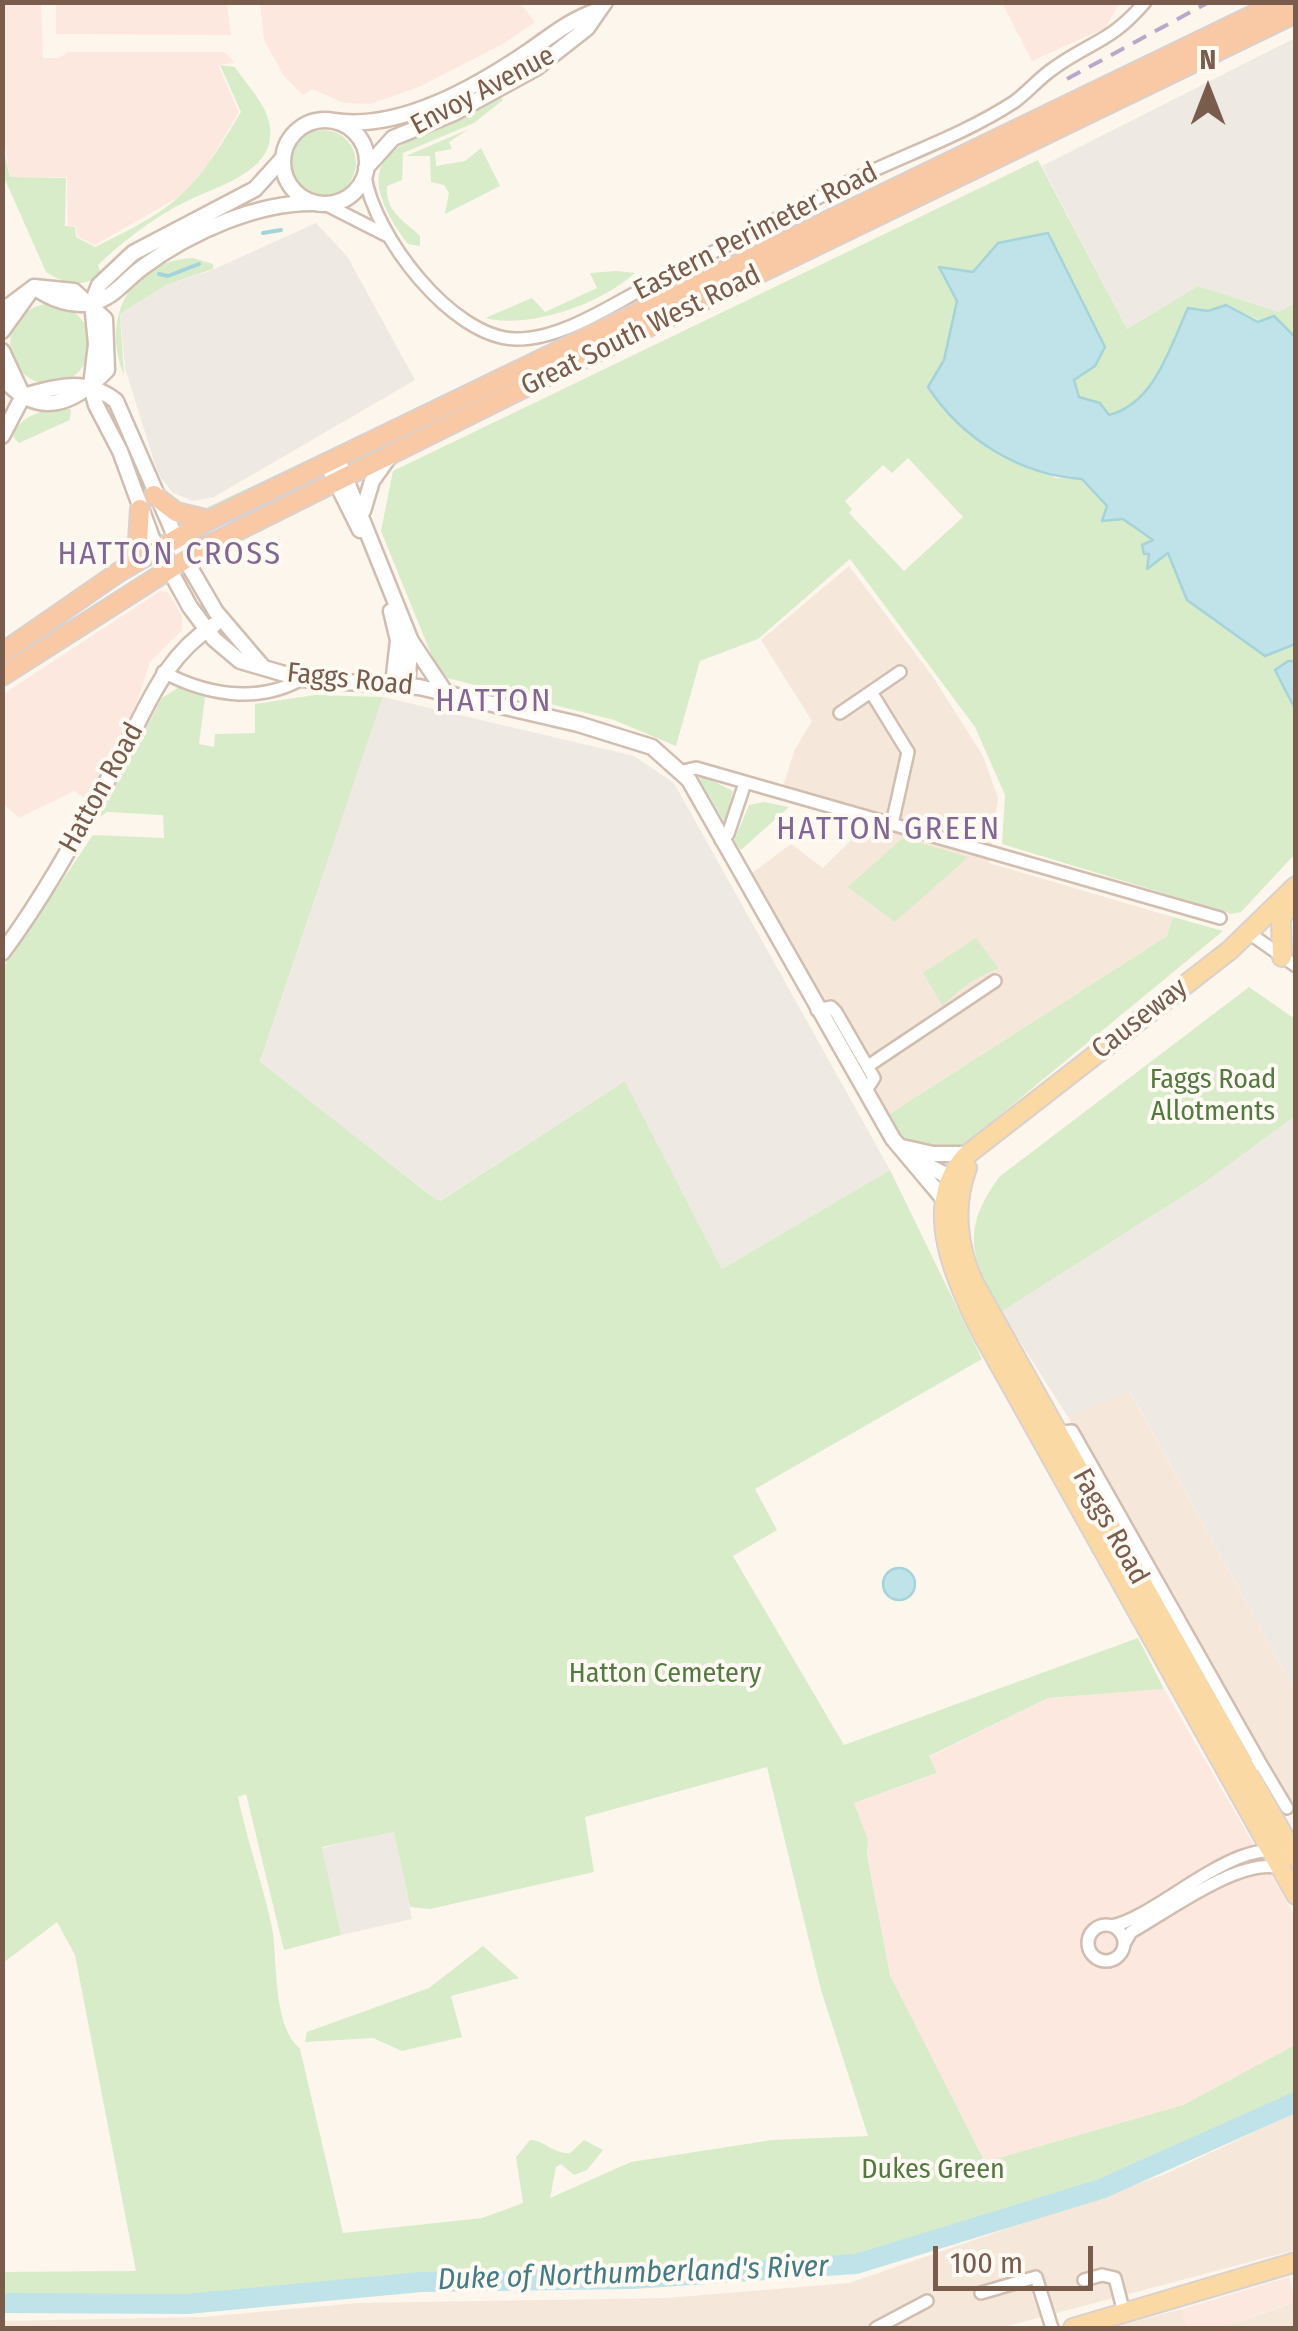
<!DOCTYPE html>
<style>
body{margin:0}
#map{position:relative;width:1298px;height:2331px;overflow:hidden;background:#fdf6ec;font-family:"Fira Sans Condensed",sans-serif}
canvas{display:block}
.frame{position:absolute;inset:0;border:5px solid #7a5c4d;pointer-events:none}
.north{position:absolute;left:1158px;top:40px;width:100px;height:100px;-webkit-text-stroke:8px #fffaf3;paint-order:stroke;rotate:0deg;font-size:28px;font-weight:700;line-height:40px;text-align:center;color:#7a5c4d}
.north::after{content:'';display:block;margin:auto;width:35px;height:45px;background:#7a5c4d;clip-path:polygon(50% 0,100% 100%,50% 72%,0 100%)}
.scale{position:absolute;left:933px;top:2246px;width:160px;height:45px;box-sizing:border-box;border:5px solid #7a5c4d;border-top:0;padding-left:12px;font-size:30px;line-height:35px;white-space:nowrap;color:#7a5c4d;-webkit-text-stroke:8px #fffaf3;paint-order:stroke}
</style>
<div id="map">
<canvas width="1298" height="2331"></canvas>
<div class="frame"></div>
<div class="north">N</div>
<div class="scale">100 m</div>
</div>
<script>
const g = document.querySelector('canvas').getContext('2d');
g.lineJoin = 'round';
function fillPath(path, color) {
  g.fillStyle = color;
  g.fill(path, 'evenodd');
}
function stroke(path, color, width, dash) {
  g.strokeStyle = color;
  g.lineWidth = width;
  g.lineCap = dash ? 'butt' : 'round';
  g.setLineDash(dash || []);
  g.stroke(path);
}
function drawText(font, color, halo, rows, align = 'center') {
  g.font = font + ' "Fira Sans Condensed",sans-serif';
  g.lineWidth = 8;
  g.setLineDash([]);
  g.textBaseline = 'middle';
  g.strokeStyle = halo;
  g.fillStyle = color;
  for (const [text, x, y, turn = 0] of rows) {
    g.save();
    g.translate(x, y);
    g.rotate((+turn || 0) * Math.PI / 180);
    g.textAlign = isNaN(turn) ? turn : align;
    if (halo) g.strokeText(text, 0, 0);
    g.fillText(text, 0, 0);
    g.restore();
  }
}
fillPath(new Path2D(`
 M849,566L933,677L983,756L998,798L989,863L1173,917L1167,936L881,1119L784,953L752,873L791,844L823,868L864,827L866,810L783,786L795,749L812,721L761,640Z
 M1129,1390L1295,1691V1812L1068,1417Z
 M1295,2113V2250L1000,2328H3L2,2321L203,2317L357,2303L666,2298L849,2283L1163,2175Z
 M1295,2302V2328H1219L1276,2309Z
 M1182,2309L1188,2328H1122L1121,2325Z`), '#f5e8da');
fillPath(new Path2D(`
 M2,3H41L43,58H59L68,52H225L235,63L218,65L239,112L208,164L184,194L95,245L77,236L76,226H68L67,177H10L3,133Z
 M56,3H227L231,35L56,34Z
 M260,3H520L535,22L503,44L419,87L370,104L344,103L312,89L303,95L284,76L264,40Z
 M1002,3H1120L1105,28L1032,61Z
 M160,591L168,592L182,616V630L150,662L129,726L88,800L74,791L19,818L3,803L2,695Z
 M1164,1689L1295,1916V2045L1183,2105L985,2162L890,1975L867,1855L868,1839L854,1803L936,1774L929,1757L1048,1698Z
 M1289,2277L1295,2302L1219,2328H1188L1182,2309Z`), '#fde8e0');
fillPath(new Path2D(`
 M1295,38V303L1279,312L1198,286L1127,329L1042,166Z
 M316,223L347,256L415,380L214,497L194,501L173,493L158,474L125,368L120,314L166,285L210,271Z
 M383,697L634,756L674,783L890,1170L722,1269L625,1081L439,1201L260,1063Z
 M1295,1116V1691L1130,1391L1068,1417L1001,1312L1207,1181Z
 M394,1831L412,1919L341,1935L322,1848Z`), '#efe9e4');
fillPath(new Path2D(`
 M220,65L235,67C244,81 260,98 266,113C288,168 222,184 187,201C156,216 123,241 98,265L101,274C83,289 65,284 46,272L3,175L2,143L10,177L66,178L65,226L75,227L76,237L95,247C180,206 193,192 241,112Z
 M500,96L503,100L474,123L403,153L402,180L387,186C385,212 404,220 420,236V246L408,244C328,135 430,146 500,96Z
 M469,129L449,142L452,149L435,152L436,166L465,161L481,148L500,186L445,214L449,193L444,185L431,182L430,156H406Z
 M290 163a33 33 0 1 1 66 0a33 33 0 1 1-66 0Z
 M1038,160L1127,329L1198,286L1279,312L1295,303V337L1226,305L1208,311L1188,308C1170,348 1155,402 1109,416L1100,403L1080,397L1074,380L1095,366L1105,347L1048,234L973,272L941,267L957,300L944,360L936,371L1055,478L1082,479L1107,506L1154,540L1148,567L1168,552L1187,600L1265,656L1295,644V661L1275,670L1295,709V854L1241,912L1232,914L1002,844L1005,795L975,727L850,559L758,639L700,661L676,746L614,720L447,678L438,671L381,531L393,471ZM908,458L963,517L904,571L849,513L852,509L845,501L883,465L892,473Z
 M193,258L213,264V269L166,285L120,314L124,375C101,319 129,261 193,258Z
 M616,271L635,273C600,304 531,329 485,318L532,298L545,312L597,288L590,273Z
 M10 344a40 40 0 1 1 80 0a40 40 0 1 1-80 0Z
 M71,409L70,420L19,443L13,437C18,414 50,407 71,409Z
 M341,444L342,447L208,511L206,508Z
 M179,687L205,697L199,744L214,747L215,734L255,733V704L315,695L383,697L260,1062L429,1194L440,1201L625,1081L722,1269L890,1170L982,1359L755,1489L777,1530L733,1556L844,1745L1138,1638L1164,1689L1048,1698L929,1756L937,1773L854,1803L868,1839L867,1855L890,1975L985,2162L1183,2105L1295,2045V2095L1161,2156L1053,2197L852,2259L721,2269L427,2276L186,2299L3,2294V2272L136,2271L75,1955L57,1922L3,1963V968L93,835L164,838L163,815L107,812L97,819L162,698ZM767,1767L821,1990L868,2136L772,2140L631,2162L550,2198L556,2167L561,2164L574,2175L587,2170L603,2150L584,2140L570,2153C552,2154 545,2140 530,2140L516,2157L523,2203L482,2218L343,2233L300,2049C272,2025 278,1961 272,1928C263,1884 247,1841 238,1797L246,1794L284,1950L341,1935L322,1847L394,1832L410,1907L430,1909L594,1872L585,1817Z
 M703,776L733,791L725,823L699,778Z
 M764,802L789,807L741,850L734,841L749,805Z
 M903,838L968,857L895,922L848,887Z
 M1173,917L1223,931L966,1143C952,1151 912,1149 899,1138C894,1134 890,1123 886,1116L1167,936Z
 M976,938L999,969C978,975 958,989 943,1006L923,973Z
 M1249,987L1295,1019V1116L1207,1181L1001,1312C971,1256 960,1232 999,1177Z
 M483,1946L519,1978L451,1996L462,2037L402,2051L373,2038L305,2042L307,2032L429,1988Z`), '#d8ecc9');
const water = new Path2D(`
 M1048,233L1105,347L1095,366L1074,380L1079,397L1100,403L1109,415C1155,403 1170,347 1188,308L1208,311L1226,305L1258,322L1274,316L1295,337V644L1265,656L1187,600L1168,553L1147,569L1149,554H1144L1142,545L1153,540L1123,519L1102,521L1107,506L1082,479C1020,475 962,439 928,387L944,360L957,301L939,267L973,272L998,243Z
 M1288,661H1295V709L1275,670Z
 M883 1584a16 16 0 1 1 32 0a16 16 0 1 1-32 0Z`);
fillPath(water, '#bfe3e8');
stroke(water, '#a5d3da', 2.5);
stroke(new Path2D(`
 M263,233L281,230
 M159,274L168,276L199,264`), '#a5d3da', 4);
stroke(new Path2D(`
 M2,2303L187,2304L421,2282L632,2279L856,2264L1101,2189L1296,2102`), '#bfe3e8', 20);
const minor = new Path2D(`
 M365,176C374,235 451,337 515,339C560,340 610,306 648,286C718,250 787,213 857,178C909,153 965,134 1014,102C1028,92 1039,78 1054,68C1092,41 1111,42 1145,2
 M325,204L386,235
 M163,672C207,695 257,704 302,679
 M871,692L908,752L892,824
 M840,713L900,672
 M683,771L696,768L1220,918
 M721,840L728,834L745,783
 M1249,933L1296,966
 M817,1010L831,1007L836,1012L874,1078L865,1092
 M868,1066L995,981
 M1054,1433L1072,1431L1259,1761L1246,1773
 M1259,1761L1287,1808
 M1088 1943a18 18 0 1 1 36 0a18 18 0 1 1-36 0Z
 M1112,1926C1163,1915 1247,1823 1296,1859
 M1124,1944L1131,1932C1167,1912 1240,1857 1280,1868
 M1084,2280L1102,2275L1115,2278L1124,2313
 M981,2293L1036,2277L1052,2328
 M876,2328L927,2301`);
const tertiary = new Path2D(`
 M283 162a42 42 0 1 1 84 0a42 42 0 1 1-84 0Z
 M334,121C400,131 476,87 529,51C551,36 570,20 596,11
 M283,158L255,189L133,253L99,285L92,303L96,344L91,386L96,405L120,451L152,538L190,607L214,639L240,661L302,679L419,687L578,724L652,747L689,780L893,1139L946,1202
 M366,168L393,138L454,113L536,68L587,28L605,2
 M34,287C50,299 72,307 92,303C114,298 125,280 143,267C189,233 258,201 317,203
 M2,311L34,287L74,291L105,319L107,370C74,404 38,420 2,377
 M2,331L33,288
 M2,351L23,396
 M23,396C56,386 87,378 116,401L185,559L216,612L262,666
 M2,436L23,396
 M337,457L411,641L445,692
 M326,462L360,530
 M363,511L372,481L389,457
 M391,611L398,640L393,684
 M407,685L411,642
 M2,953C47,893 82,826 118,761C147,709 162,658 214,625
 M902,1147L933,1154H968
 M915,1159L957,1181`);
const primary = new Path2D(`
 M1296,886L1230,950L968,1154C918,1203 957,1285 984,1337L1296,1895
 M1282,957L1281,919L1293,897
 M967,1168C953,1205 957,1247 974,1283L1296,1858
 M1073,2328L1296,2262`);
const trunk = new Path2D(`
 M154,495L176,512L209,520
 M126,565L138,541L140,509
 M2,653L119,572L209,520L1280,2
 M2,676L203,548L560,370L1296,13`);
stroke(minor, '#d1beb0', 16);
stroke(tertiary, '#d1beb0', 19);
stroke(primary, '#dad1cd', 22);
stroke(trunk, '#dad1cd', 22);
stroke(minor, '#fff', 11);
stroke(tertiary, '#fff', 14);
stroke(primary, '#fbd9a5', 18);
stroke(trunk, '#f9c8a4', 18);
stroke(new Path2D(`
 M1067,79L1209,2`), '#b9a8c9', 4, [15, 10]);
drawText('28px', '#7a5c4d', '#fffaf3', [
 ["Envoy Avenue",483,91,-28],
 ["Eastern Perimeter Road",756,232,-27],
 ["Great South West Road",641,331,-26],
 ["Faggs Road",350,680,6],
 ["Hatton Road",102,788,-61],
 ["Causeway",1140,1019,-38],
 ["Faggs Road",1110,1527,61]
]);
drawText('28px', '#537a41', '#fffaf3', [
 ["Faggs Road",1213,1080],
 ["Allotments",1213,1112],
 ["Hatton Cemetery",665,1674],
 ["Dukes Green",933,2170]
]);
drawText('italic 30px', '#437c86', '#fffaf3', [
 ["Duke of Northumberland's River",633,2274,-2]
]);
g.letterSpacing = '2.5px';
drawText('32px', '#846695', '#fffaf3', [
 ["HATTON CROSS",170,555],
 ["HATTON",494,702],
 ["HATTON GREEN",889,830]
]);
g.letterSpacing = '0px';
</script>
